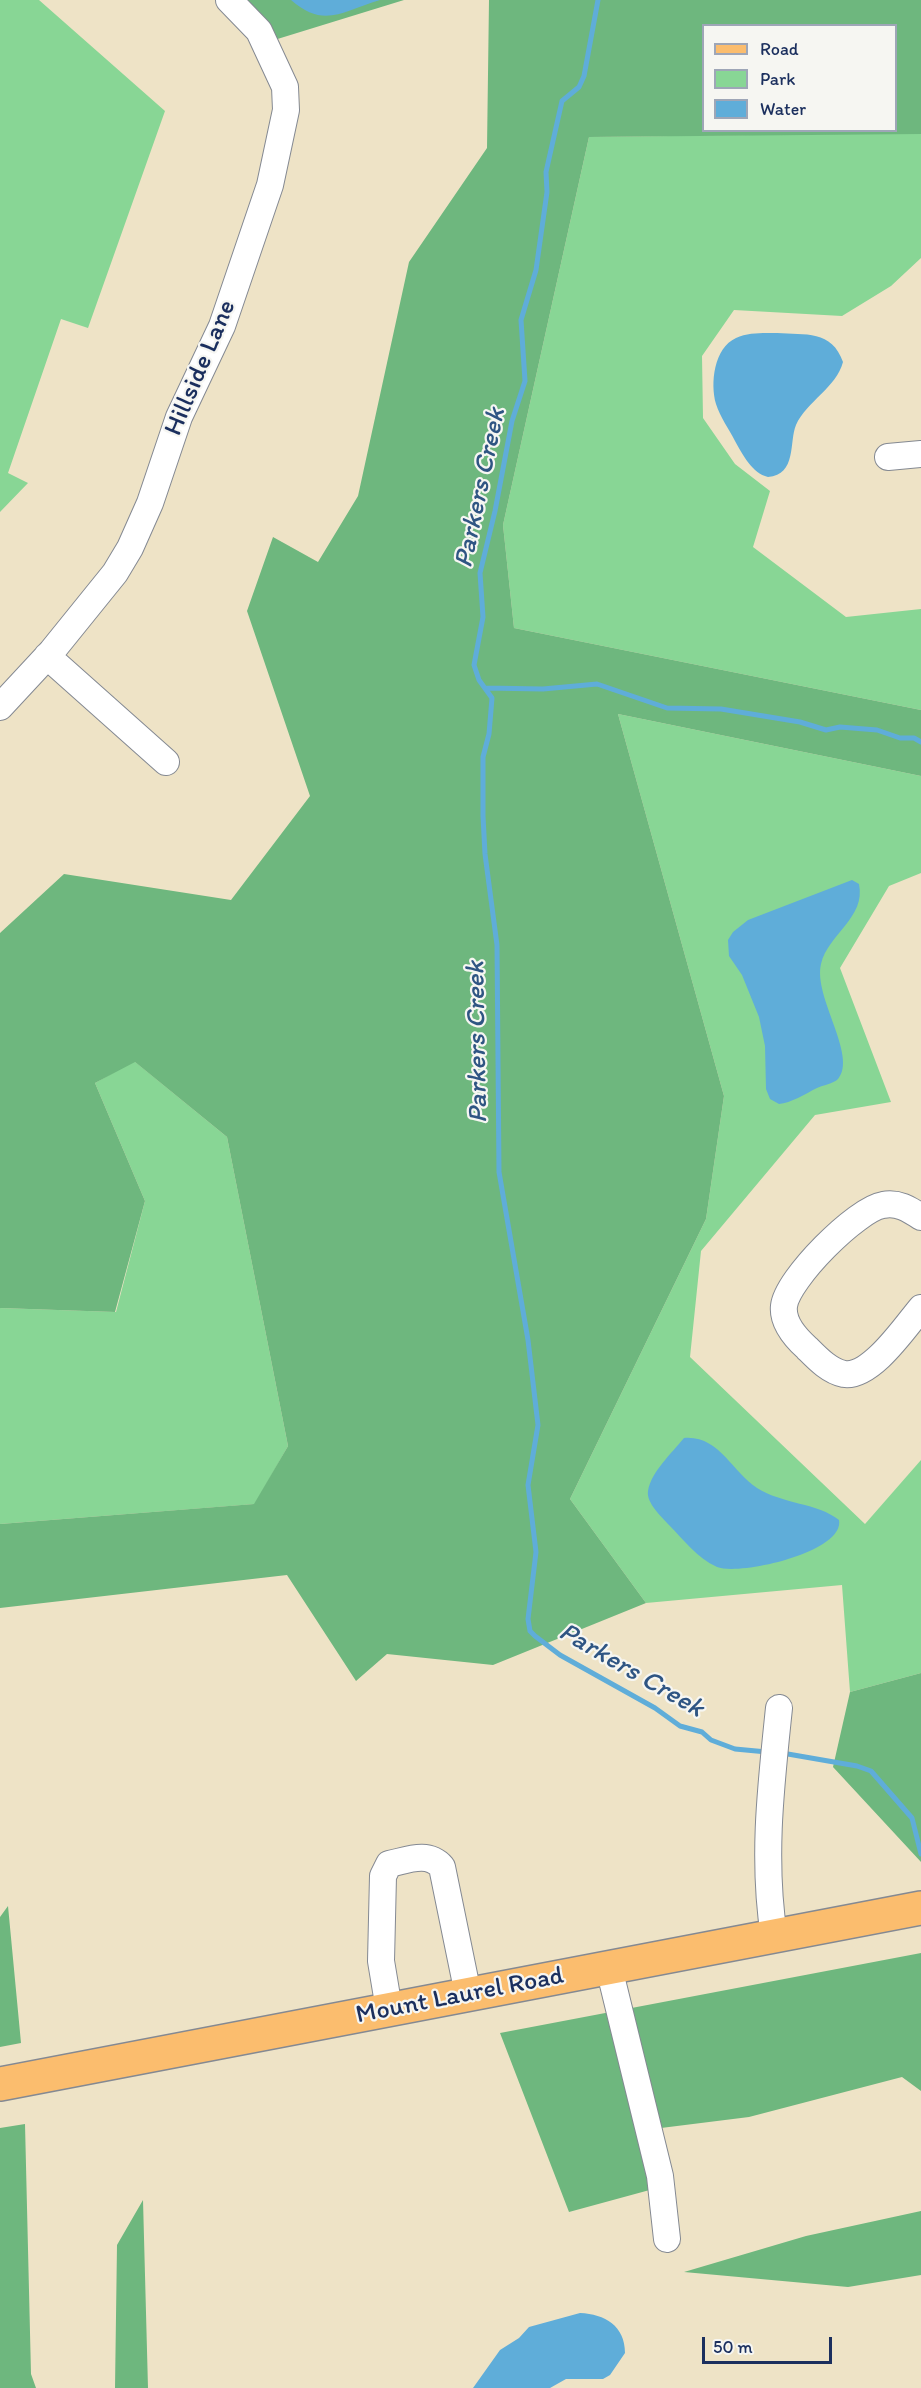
<!DOCTYPE html>
<style>
body{margin:0}
#map{position:relative;width:921px;height:2388px;overflow:hidden;background:#eee3c6;font-family:Itim,sans-serif}
canvas{display:block}
.legend{position:absolute;left:702px;top:24px;width:195px;height:108px;box-sizing:border-box;background:#f6f6f2;border:2px solid #9ea6b7;margin:0;padding:8px 10px;list-style:none;font-size:18px;color:#1b2f5e}
.legend li{display:flex;align-items:center;gap:12px;height:30px}
.legend b{width:30px;border:2px solid #9ea6b7}
.scale{position:absolute;left:702px;top:2337px;width:130px;height:27px;box-sizing:border-box;border:3px solid #1b2f5e;border-top:0;padding-left:8px;font-size:18px;line-height:21px;white-space:nowrap;color:#1b2f5e;-webkit-text-stroke:4px #f6f6f2;paint-order:stroke}
</style>
<div id="map">
<canvas width="921" height="2388"></canvas>
<ul class="legend">
<li><b style="height:8px;background:#fbbd6e"></b>Road</li>
<li><b style="height:16px;background:#88d695"></b>Park</li>
<li><b style="height:16px;background:#5fadd9"></b>Water</li>
</ul>
<div class="scale">50 m</div>
</div>
<script>
const g = document.querySelector('canvas').getContext('2d');
g.lineJoin = 'round';
function fillPath(path, color) {
  g.fillStyle = color;
  g.fill(path, 'evenodd');
}
function stroke(path, color, width, dash) {
  g.strokeStyle = color;
  g.lineWidth = width;
  g.lineCap = dash ? 'butt' : 'round';
  g.setLineDash(dash || []);
  g.stroke(path);
}
function drawText(font, color, halo, rows, align = 'center') {
  g.font = font + ' Itim,sans-serif';
  g.lineWidth = 4.5;
  g.setLineDash([]);
  g.textBaseline = 'middle';
  g.strokeStyle = halo;
  g.fillStyle = color;
  for (const [text, x, y, turn = 0] of rows) {
    g.save();
    g.translate(x, y);
    g.rotate((+turn || 0) * Math.PI / 180);
    g.textAlign = isNaN(turn) ? turn : align;
    if (halo) g.strokeText(text, 0, 0);
    g.fillText(text, 0, 0);
    g.restore();
  }
}
fillPath(new Path2D(`
 M0,0H39L165,111L88,328L61,319L8,473L28,483L0,512Z
 M917,133L921,134V258L891,286L842,316L734,310L702,356L703,418L735,464L770,491L753,547L846,617L921,609V710L514,628L503,525L589,137Z
 M618,714L921,776V873L889,886L840,968L891,1102L815,1115L701,1251L690,1357L865,1524L921,1460V1673L850,1692L842,1585L646,1603L570,1499L706,1219L724,1096Z
 M134,1061L227,1137L288,1446L255,1504L0,1524V1308L116,1312L145,1201L95,1083Z`), '#88d695');
fillPath(new Path2D(`
 M226,0H404L271,41Z
 M489,0H921V134L589,137L503,525L514,628L921,710V776L618,714L724,1096L706,1219L570,1499L646,1603L493,1665L387,1654L356,1681L287,1575L0,1608V1524L254,1504L288,1446L227,1137L135,1062L95,1083L145,1201L115,1312L0,1308V933L64,874L231,900L310,796L247,611L273,537L318,562L358,496L409,262L487,148ZM704,26H896V130H704Z
 M921,1673V1862L833,1767L850,1692Z
 M8,1906L21,2043L0,2047V1917Z
 M921,1953V2091L902,2077L749,2117L653,2129L657,2188L569,2212L500,2033Z
 M25,2124L31,2374L36,2388H0V2128Z
 M143,2200L148,2388H115L117,2245Z
 M921,2211V2275L848,2287L684,2272L806,2236Z`), '#6eb77e');
fillPath(new Path2D(`
 M291,0H380C343,11 324,29 291,0Z
 M777,333C805,335 832,330 843,362C836,388 807,401 796,425C789,441 797,475 768,477C752,473 743,455 735,441C729,429 720,417 716,404C710,383 714,348 736,338C749,332 764,333 777,333Z
 M852,880L859,884C866,918 828,934 821,964C813,997 858,1056 838,1079C833,1084 823,1085 817,1088C805,1094 791,1103 779,1104L770,1099L766,1089L765,1046L759,1017L742,975L729,956L728,940L733,932L748,920Z
 M684,1438C719,1435 732,1472 757,1488C782,1504 818,1503 839,1520C845,1552 740,1576 717,1567C697,1558 684,1540 669,1525C662,1517 646,1503 648,1491C651,1472 672,1453 684,1438Z
 M580,2313C605,2314 625,2326 625,2353L610,2375L603,2379H566L550,2388H473L500,2350L519,2338L529,2327Z`), '#5fadd9');
stroke(new Path2D(`
 M598,0L584,76L579,87L562,101L546,172L547,192L536,270L521,320L525,381L512,421L495,511L480,573L483,617L474,665L479,680L492,698L489,734L483,757V816L485,854L497,945L499,1172L528,1340L538,1425L528,1485L536,1552L528,1619L530,1631L535,1636L560,1655L655,1708L680,1726L702,1732L711,1740L735,1749L767,1752
 M486,688L543,689L597,684L667,708L721,709L800,722L826,730L840,727L877,730L900,738H914L921,742
 M782,1753L857,1766L871,1771L912,1818L921,1854`), '#5fadd9', 5);
const minor = new Path2D(`
 M888,457L921,454
 M47,656L166,762
 M0,707L52,651L115,573L130,548L150,503L179,417L222,326L270,185L286,110L285,87L259,31L229,0
 M921,1217C909,1209 898,1202 883,1205C857,1209 787,1279 784,1306C782,1323 796,1338 807,1348C817,1358 829,1371 844,1374C871,1378 905,1327 921,1308
 M774,1936C762,1859 771,1785 779,1708
 M609,1968L660,2176L667,2239
 M389,2009L381,1961L383,1876L389,1864C408,1860 428,1851 442,1867L468,1994`);
const major = new Path2D(`
 M0,2084L921,1908`);
stroke(minor, '#848992', 28);
stroke(major, '#848992', 36);
stroke(minor, '#fff', 26);
stroke(major, '#fbbd6e', 33);
drawText('26px', '#1b2f5e', '#f6f6f2', [
 ["Hillside Lane",201,368,-67],
 ["Mount Laurel Road",460,1996,-11]
]);
drawText('italic 27px', '#2f5583', '#f6f6f2', [
 ["Parkers Creek",481,488,-78],
 ["Parkers Creek",478,1042,-91],
 ["Parkers Creek",631,1671,30]
]);
</script>
